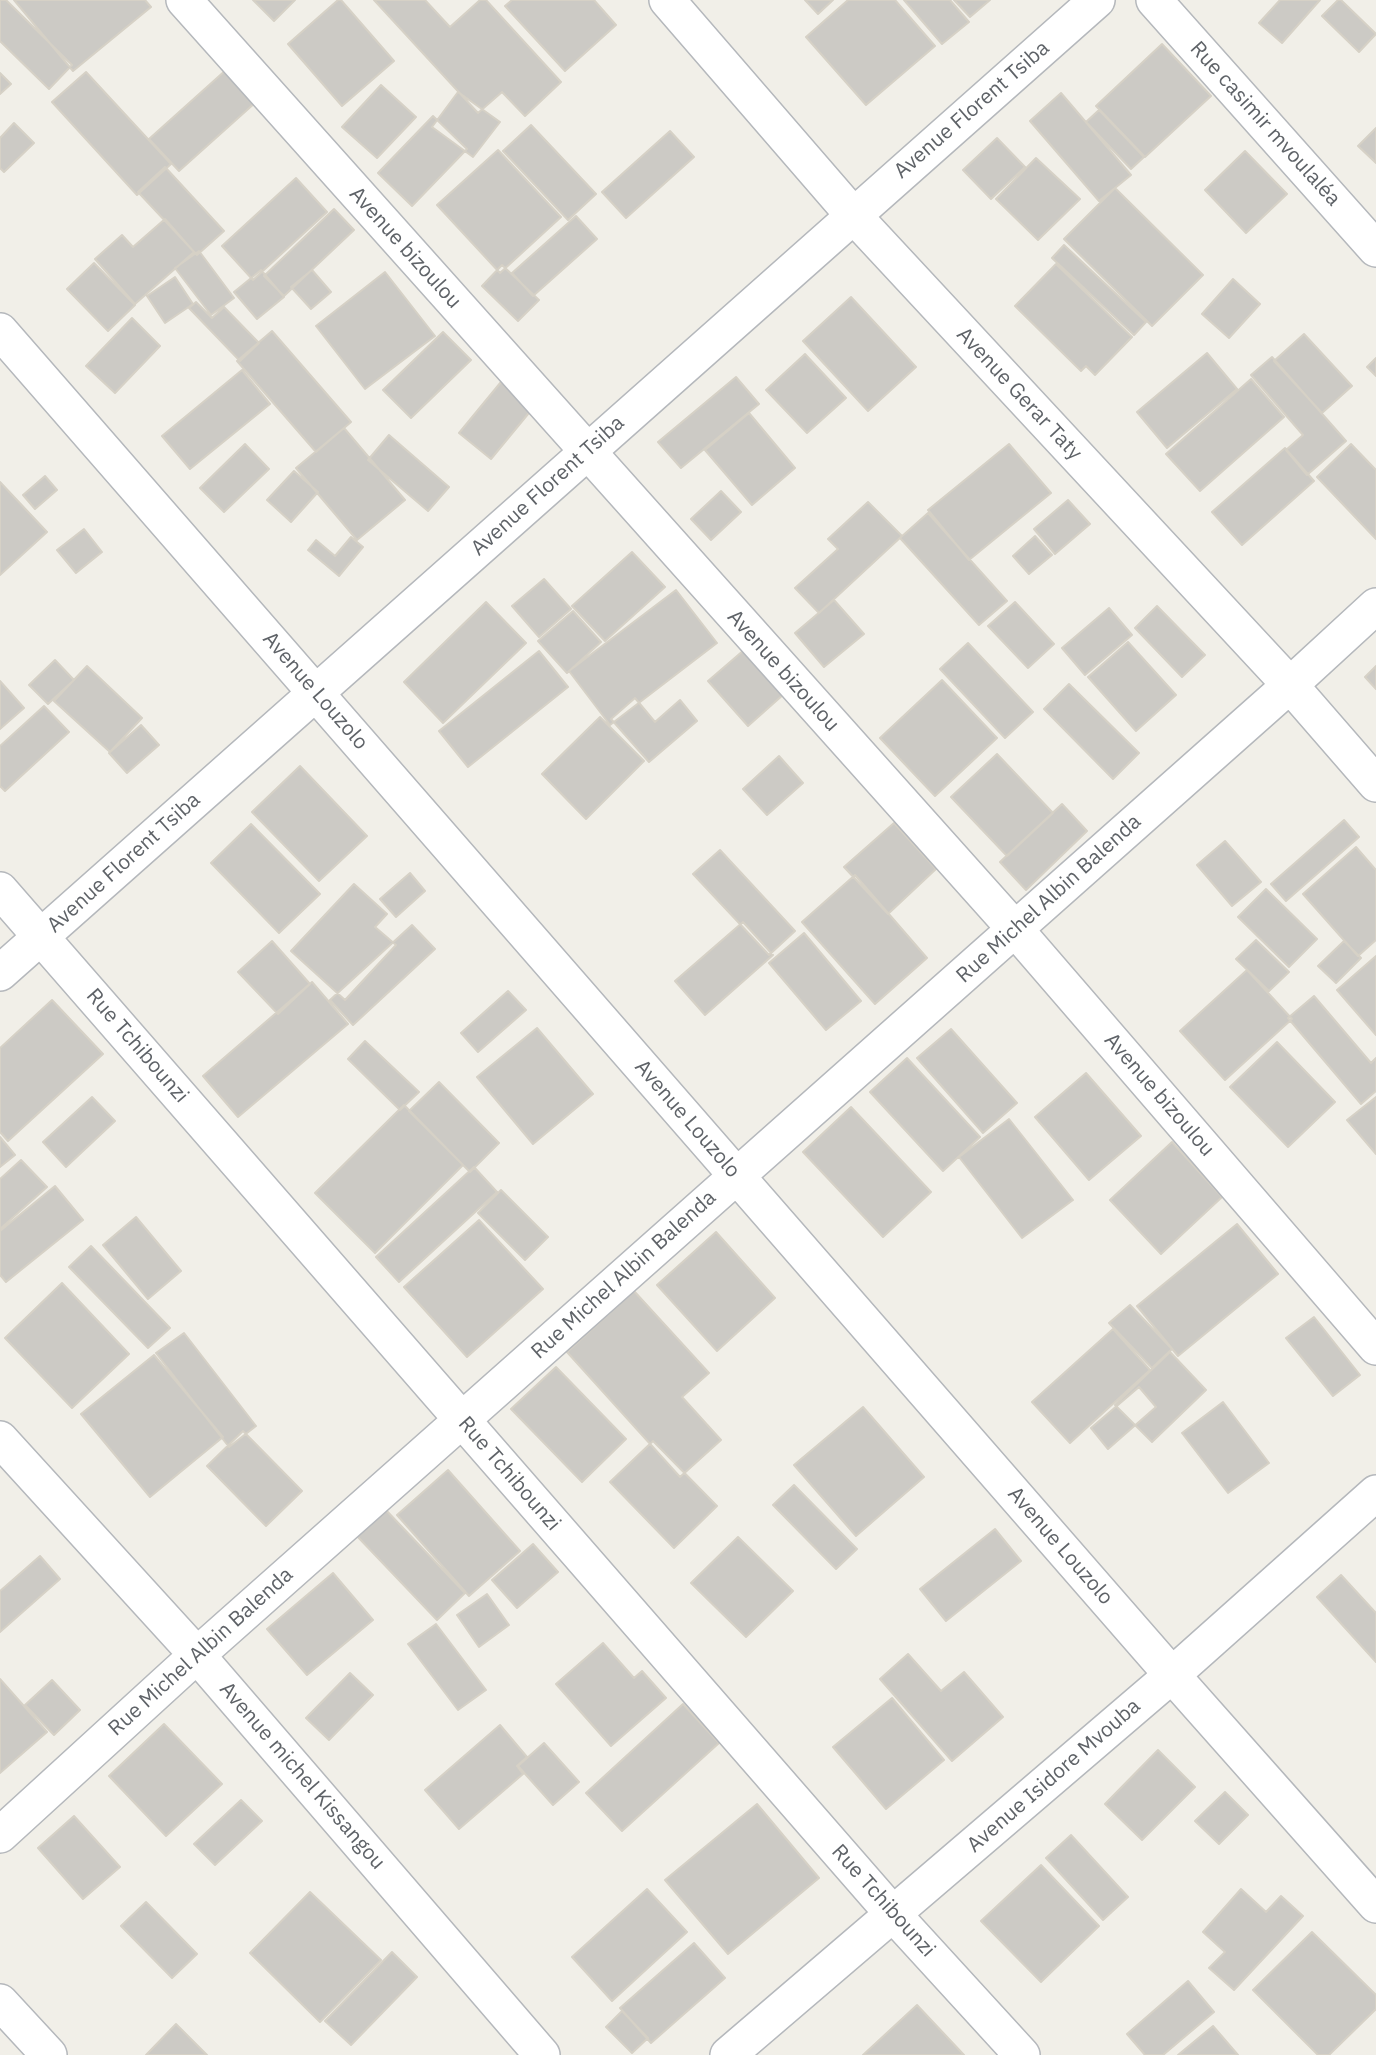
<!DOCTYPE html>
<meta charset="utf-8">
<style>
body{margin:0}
canvas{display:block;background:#f1efe8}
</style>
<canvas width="1376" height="2055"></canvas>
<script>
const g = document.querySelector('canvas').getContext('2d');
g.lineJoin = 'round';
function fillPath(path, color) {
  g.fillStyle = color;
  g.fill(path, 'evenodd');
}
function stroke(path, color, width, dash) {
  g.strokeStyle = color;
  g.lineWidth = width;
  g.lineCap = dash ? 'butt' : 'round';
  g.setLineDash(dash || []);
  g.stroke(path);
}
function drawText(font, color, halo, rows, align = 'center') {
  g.font = font + ' "IBM Plex Sans",sans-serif';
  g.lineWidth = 5;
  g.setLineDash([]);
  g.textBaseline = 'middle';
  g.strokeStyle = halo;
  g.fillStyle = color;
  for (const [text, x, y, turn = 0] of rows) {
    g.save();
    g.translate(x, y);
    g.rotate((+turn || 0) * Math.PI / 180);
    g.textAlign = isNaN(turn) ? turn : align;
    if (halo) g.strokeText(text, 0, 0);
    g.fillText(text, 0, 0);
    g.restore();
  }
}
const building = new Path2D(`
 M0,0H6L72,65L49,89L0,41Z
 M14,0H145L151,7L73,71Z
 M253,0H295L274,21Z
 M338,0H341L394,61L342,106L288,44Z
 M374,0H425L450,27L480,0H486L561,82L525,116L502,92L478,113Z
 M512,0H594L616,25L565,71L505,6Z
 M805,0H833L818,14Z
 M848,0H895L935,46L866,105L806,37Z
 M904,0H950L969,22L942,44Z
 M954,0H990L970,17Z
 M1280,0H1320L1282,43L1259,23Z
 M1338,0H1341L1376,34L1359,52L1322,16Z
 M1162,44L1211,96L1145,157L1096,106Z
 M227,69L256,102L179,171L149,139Z
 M86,72L171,164L137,195L52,102Z
 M0,73L11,84L0,94Z
 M381,85L416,117L377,158L342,127Z
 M458,92L500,122L473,157L432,127Z
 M1061,93L1131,175L1099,201L1030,121Z
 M1099,110L1144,157L1131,169L1086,122Z
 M433,116L467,149L412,206L378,173Z
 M14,123L34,143L4,172L0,168V138Z
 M531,125L596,194L568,220L503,151Z
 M1376,128V163L1358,146Z
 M670,131L694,157L626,218L602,192Z
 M997,138L1025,167L991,199L963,170Z
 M498,150L561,217L500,273L437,205Z
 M1245,151L1287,194L1246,233L1205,190Z
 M1036,158L1080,199L1038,240L996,199Z
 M165,167L224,231L197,255L138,192Z
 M296,178L327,212L253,280L222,246Z
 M1115,188L1203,275L1152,326L1064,239Z
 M334,209L354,230L284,296L264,276Z
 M576,216L597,239L533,296L512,273Z
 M165,219L194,252L135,304L95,259L122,235L133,247Z
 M1064,245L1146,322L1134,335L1052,258Z
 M199,251L234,298L211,315L175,268Z
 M94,263L135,305L108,331L67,289Z
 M1056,264L1132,337L1095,375L1086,366L1081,371L1015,306Z
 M502,265L539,300L518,321L482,286Z
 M261,270L284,297L257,319L234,292Z
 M312,270L331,292L311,309L291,287Z
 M385,272L435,336L365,389L316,326Z
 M175,277L193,304L165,323L147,296Z
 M1233,279L1260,304L1229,338L1202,314Z
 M851,297L916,367L868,411L803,341Z
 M196,302L212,318L224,307L259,343L240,361L189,308Z
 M132,318L160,346L115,393L86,366Z
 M272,331L351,422L316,452L237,361Z
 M443,332L471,360L411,418L383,390Z
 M1304,334L1352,386L1322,413L1274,361Z
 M1207,353L1237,389L1167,448L1137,412Z
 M805,354L846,398L807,433L766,390Z
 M1272,357L1346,441L1307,475L1286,450L1303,435L1251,375Z
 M1376,358V376L1367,367Z
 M242,370L270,404L190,469L162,436Z
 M736,377L759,404L681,468L658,442Z
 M1251,379L1284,417L1200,491L1166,454Z
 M501,382L533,408L491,459L459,433Z
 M749,413L795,468L752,505L705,450Z
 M344,428L405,500L357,540L296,468Z
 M389,435L449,487L428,511L368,460Z
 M245,444L269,469L224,512L200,488Z
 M1009,444L1051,493L969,560L928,510Z
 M1351,444L1376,470V539L1317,477Z
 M1285,448L1314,481L1242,545L1212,512Z
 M294,471L318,492L291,522L267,500Z
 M45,476L57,490L35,509L23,495Z
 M0,482L47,532L0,575Z
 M721,491L741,512L711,540L691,519Z
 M1068,500L1090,524L1055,554L1034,529Z
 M868,502L902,536L819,613L795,588L838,549L828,539Z
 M928,513L1007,601L979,625L900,538Z
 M84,529L102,552L76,573L57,550Z
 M1035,536L1052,555L1029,574L1013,556Z
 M351,537L363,547L339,576L308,550L316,540L335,556Z
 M632,552L665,587L605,641L572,606Z
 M544,579L571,609L539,637L512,606Z
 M676,590L717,643L610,725L569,671Z
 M834,600L864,634L824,667L795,633Z
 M486,602L526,643L443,723L404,682Z
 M1015,602L1054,644L1028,668L988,626Z
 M1157,606L1205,655L1182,677L1135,628Z
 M1109,608L1132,635L1085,675L1062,648Z
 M573,611L601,642L567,673L538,641Z
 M1128,642L1176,695L1136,731L1088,677Z
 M968,643L1033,712L1005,738L940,669Z
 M744,650L784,694L748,726L708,681Z
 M539,651L568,687L468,767L439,731Z
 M55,660L74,680L48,704L29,685Z
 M87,666L142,718L110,752L54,701Z
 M1376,666V689L1365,677Z
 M942,680L997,738L935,796L880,738Z
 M0,681L24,708L0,729Z
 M1069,684L1139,753L1113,779L1044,709Z
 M635,698L655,722L680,700L697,721L649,762L611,719Z
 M44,706L69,732L5,791L0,786V746Z
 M600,717L644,761L586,819L542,774Z
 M141,725L159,745L127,773L109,753Z
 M997,754L1053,813L1007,856L951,797Z
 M779,756L803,783L767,815L743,789Z
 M300,766L367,836L319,881L252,812Z
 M1062,804L1087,831L1026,890L1000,862Z
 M1344,820L1359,837L1286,901L1271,884Z
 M894,823L936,869L888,914L844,867Z
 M251,824L320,894L279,933L211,863Z
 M1225,841L1261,882L1232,906L1197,865Z
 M1356,847L1376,870V940L1358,956L1303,894Z
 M720,850L795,931L769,955L693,874Z
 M410,873L425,891L396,917L380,899Z
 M855,875L927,958L875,1004L802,922Z
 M354,884L387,914L375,927L396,945L345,1000L291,951Z
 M1266,889L1317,939L1289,967L1238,917Z
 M743,922L773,955L705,1015L675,981Z
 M412,925L435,949L353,1025L330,1000Z
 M804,933L861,1001L826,1030L769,963Z
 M1256,940L1289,972L1269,991L1236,959Z
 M272,941L310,984L278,1014L238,972Z
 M1344,941L1361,958L1336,983L1318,966Z
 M1376,956V1035L1337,990Z
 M1247,970L1292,1019L1225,1080L1180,1031Z
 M312,982L348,1024L238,1117L203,1076Z
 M508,991L526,1010L478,1052L461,1033Z
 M1314,996L1371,1063L1376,1058V1091L1361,1104L1288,1018Z
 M52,1000L103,1054L8,1141L0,1132V1048Z
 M537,1028L593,1094L533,1144L477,1077Z
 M951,1029L1017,1103L983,1133L917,1058Z
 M365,1041L419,1092L400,1110L348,1059Z
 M1277,1042L1335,1102L1288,1147L1230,1087Z
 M907,1058L980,1137L943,1171L870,1092Z
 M1086,1073L1141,1136L1089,1180L1035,1117Z
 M439,1082L499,1143L470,1172L409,1111Z
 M92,1097L115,1121L66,1167L43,1142Z
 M1376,1097V1154L1347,1120Z
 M404,1105L463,1165L375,1253L315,1193Z
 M851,1107L931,1192L883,1237L803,1152Z
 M1009,1119L1073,1200L1022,1238L959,1157Z
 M0,1137L15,1155L0,1167Z
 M1172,1142L1222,1197L1161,1254L1110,1200Z
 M21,1160L47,1187L0,1229V1179Z
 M474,1167L497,1192L399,1282L376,1257Z
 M55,1186L83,1220L6,1282L0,1275V1231Z
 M501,1190L548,1237L525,1260L478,1213Z
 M136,1217L181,1271L148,1299L103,1245Z
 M479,1220L543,1289L467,1357L404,1287Z
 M1237,1224L1278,1274L1178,1356L1137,1306Z
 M716,1232L775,1298L717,1351L657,1285Z
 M91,1246L170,1328L148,1348L69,1267Z
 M62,1283L129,1354L72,1408L5,1338Z
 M634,1291L709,1373L682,1397L721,1440L680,1477L567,1352Z
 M1130,1305L1172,1349L1152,1368L1109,1323Z
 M1314,1317L1360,1375L1333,1396L1286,1338Z
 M1113,1329L1150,1370L1070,1443L1032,1402Z
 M184,1333L256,1426L229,1447L156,1353Z
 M1170,1352L1206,1390L1152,1442L1115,1405Z
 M154,1355L223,1437L150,1497L81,1414Z
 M556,1367L626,1439L582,1482L511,1409Z
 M1139,1387L1156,1407L1108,1449L1091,1428Z
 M1223,1402L1269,1463L1228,1493L1182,1433Z
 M863,1407L924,1477L856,1536L794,1465Z
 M243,1431L302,1491L266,1526L207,1466Z
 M653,1441L717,1506L674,1548L610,1482Z
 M448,1470L520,1551L469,1596L397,1515Z
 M794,1485L857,1549L836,1569L773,1505Z
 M384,1508L465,1593L437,1620L355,1534Z
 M995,1529L1021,1561L946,1621L920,1589Z
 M738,1537L793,1591L746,1637L691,1583Z
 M533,1544L558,1572L517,1608L492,1580Z
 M40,1556L60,1579L0,1632V1591Z
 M333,1573L373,1620L307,1675L267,1629Z
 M1341,1575L1376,1613V1662L1317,1597Z
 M487,1594L509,1625L479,1647L457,1615Z
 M436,1624L486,1690L458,1710L408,1644Z
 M603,1643L634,1678L642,1671L666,1698L611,1746L556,1684Z
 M908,1654L941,1691L964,1672L1003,1717L952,1761L880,1679Z
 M350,1673L373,1695L329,1740L306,1718Z
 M0,1679L47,1732L0,1773Z
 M52,1680L80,1710L54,1735L25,1705Z
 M892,1698L944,1760L886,1809L833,1747Z
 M683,1704L719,1743L622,1831L586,1793Z
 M164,1724L222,1784L166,1836L109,1776Z
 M500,1725L527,1757L517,1766L523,1774L459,1829L425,1790Z
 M544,1743L579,1782L553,1805L518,1766Z
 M1158,1750L1195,1787L1142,1840L1105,1804Z
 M1225,1792L1248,1815L1219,1844L1195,1821Z
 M241,1800L262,1821L215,1865L194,1844Z
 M757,1804L819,1878L728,1954L665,1880Z
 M74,1816L120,1867L83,1899L38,1848Z
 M1071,1835L1128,1897L1103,1920L1046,1858Z
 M1041,1865L1099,1926L1041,1982L981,1921Z
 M647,1889L687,1932L612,2001L572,1957Z
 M1241,1889L1266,1912L1281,1896L1303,1916L1234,1990L1209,1968L1225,1952L1203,1932Z
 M310,1892L381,1960L320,2022L250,1953Z
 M146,1902L197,1954L172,1978L121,1926Z
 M1312,1932L1376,1995V2009L1329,2055H1318L1253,1990Z
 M694,1943L725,1978L651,2043L620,2008Z
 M392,1952L417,1977L351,2045L325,2021Z
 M1188,1981L1214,2012L1163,2055H1145L1127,2034Z
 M917,2005L964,2055H863Z
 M622,2011L648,2038L632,2053L606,2027Z
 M176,2024L207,2055H146Z
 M1213,2026L1238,2055H1178Z`);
fillPath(building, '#cccac5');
stroke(building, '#d6d1c6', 2);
const minor = new Path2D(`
 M184,0L1015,929L1376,1347
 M667,0L853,215L1290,685L1376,784
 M1154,0L1376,249
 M0,331L1172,1675L1376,1905
 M0,890L893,1914L1022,2055
 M0,973L1097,0
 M0,1439L197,1655L542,2055
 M0,1835L197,1655L1290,685L1376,606
 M0,2002L49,2055
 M728,2055L1172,1675L1376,1493`);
stroke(minor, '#b5b8bc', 38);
stroke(minor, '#fff', 35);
drawText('21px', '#5f6368', '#fff', [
 ["Avenue Florent Tsiba",972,110,-41],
 ["Rue casimir mvoulaléa",1265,124,48],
 ["Avenue bizoulou",405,248,48],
 ["Avenue Gerar Taty",1019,394,47],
 ["Avenue Florent Tsiba",548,486,-42],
 ["Avenue bizoulou",783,671,48],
 ["Avenue Louzolo",315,691,49],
 ["Avenue Florent Tsiba",124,863,-42],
 ["Rue Michel Albin Balenda",1049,899,-42],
 ["Rue Tchibounzi",137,1046,49],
 ["Avenue bizoulou",1159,1095,49],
 ["Avenue Louzolo",687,1119,49],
 ["Rue Michel Albin Balenda",624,1275,-42],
 ["Rue Tchibounzi",509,1474,49],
 ["Avenue Louzolo",1060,1546,49],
 ["Rue Michel Albin Balenda",201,1652,-42],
 ["Avenue michel Kissangou",302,1776,49],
 ["Avenue Isidore Mvouba",1054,1776,-41],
 ["Rue Tchibounzi",883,1901,48]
]);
</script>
